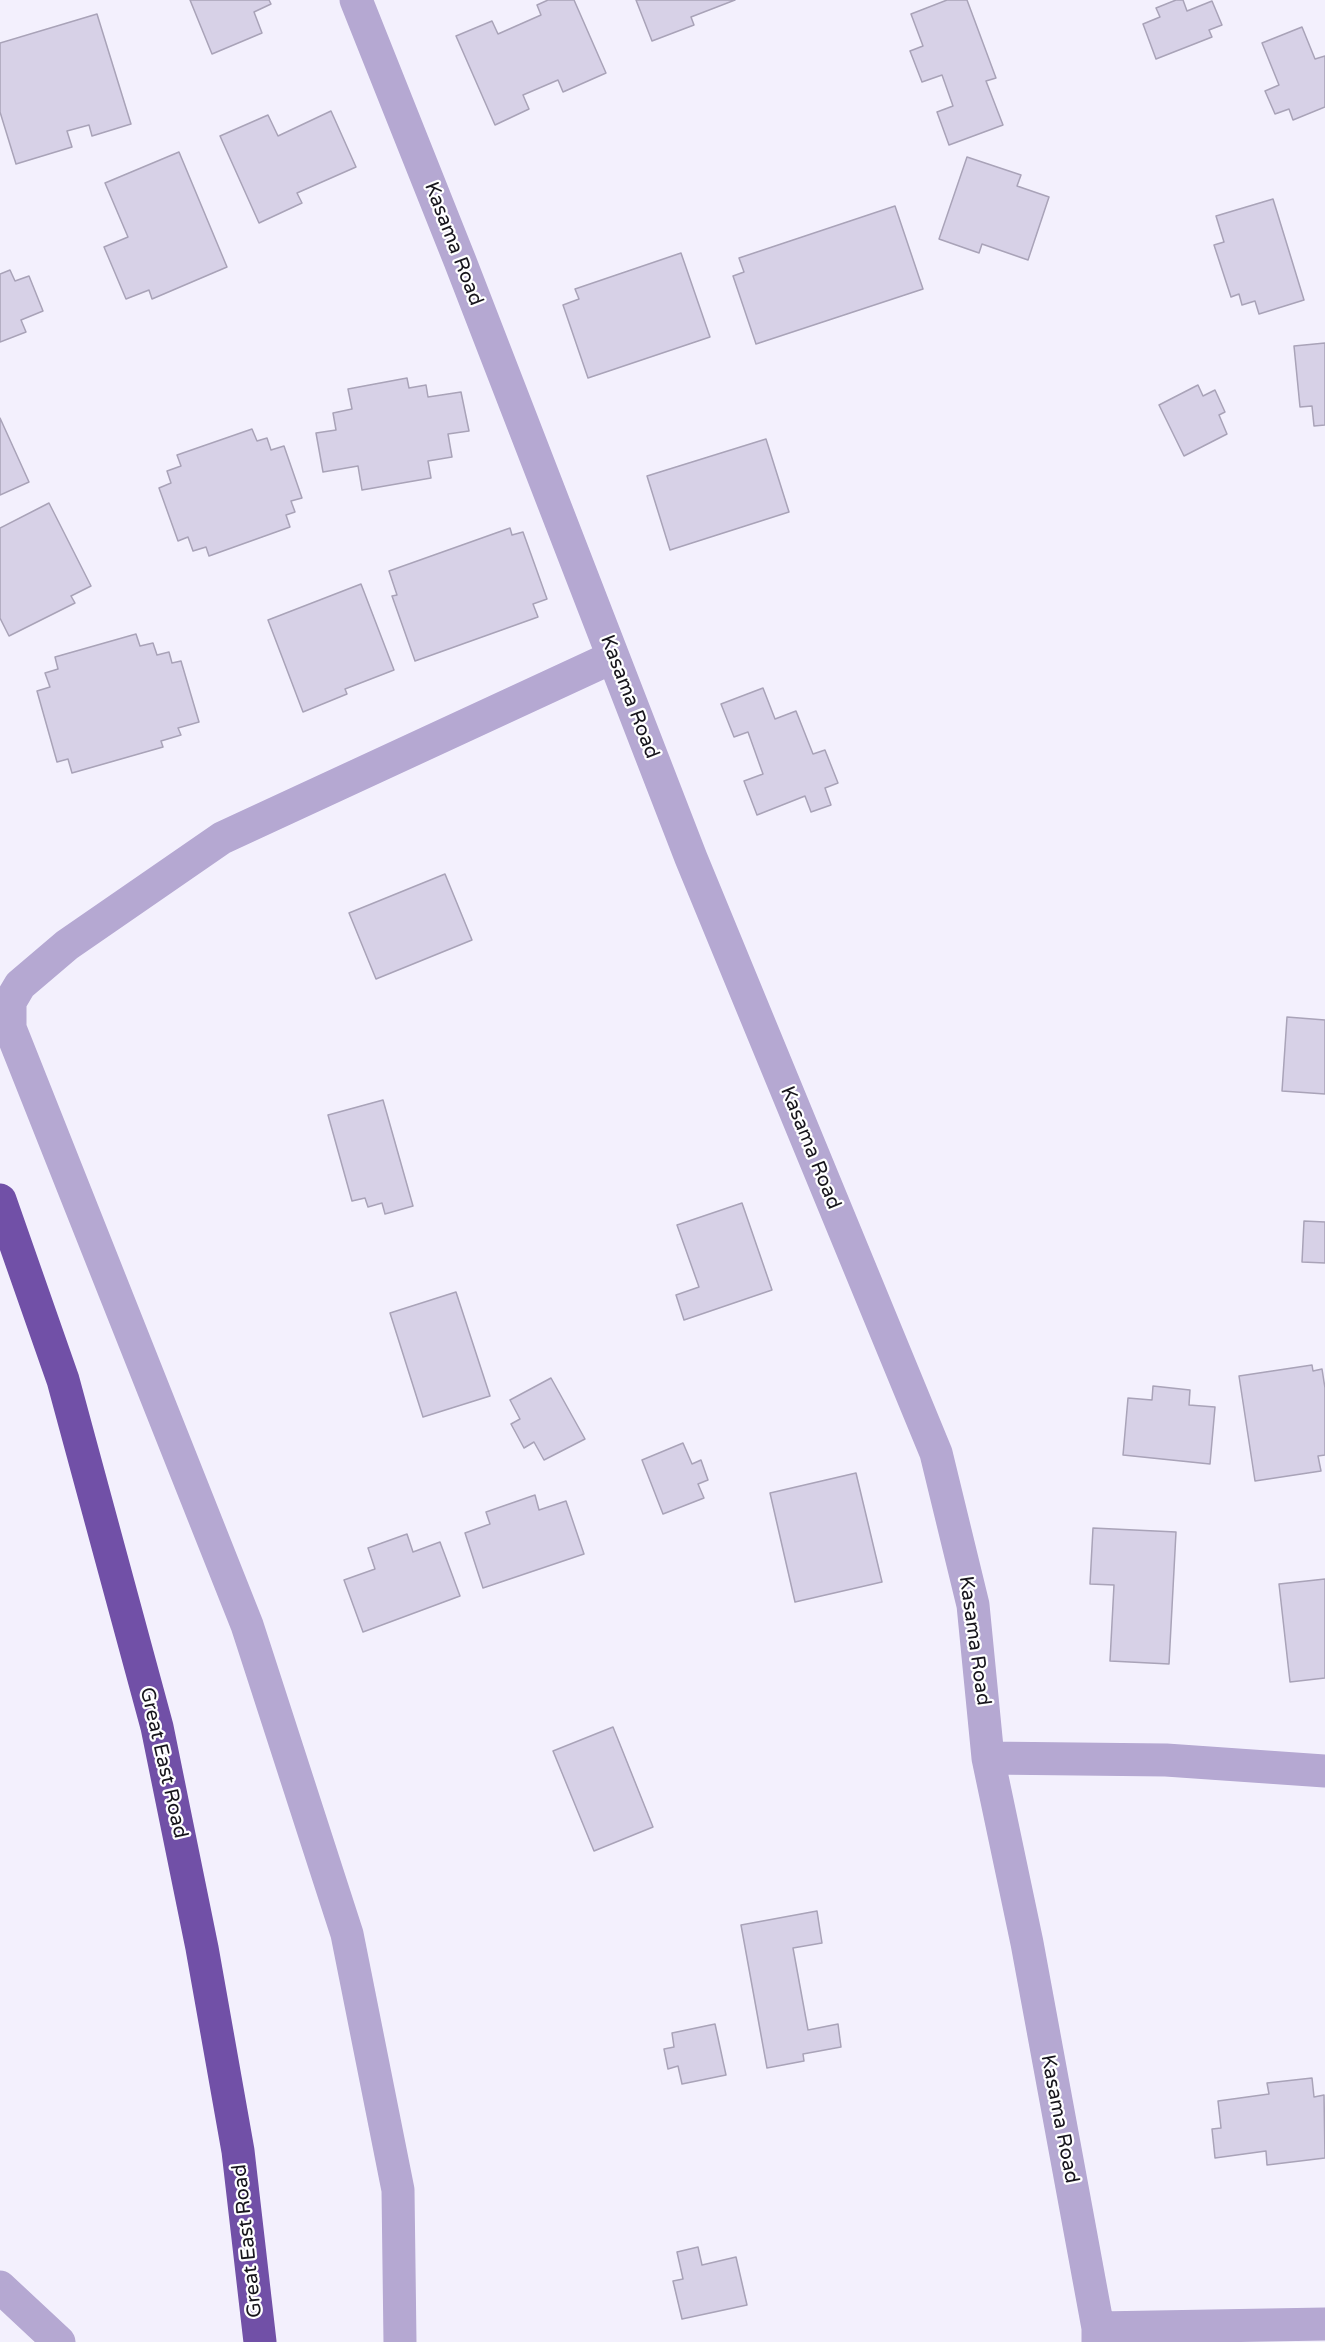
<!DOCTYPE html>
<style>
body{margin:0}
canvas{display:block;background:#f3f0fd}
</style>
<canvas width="1325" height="2342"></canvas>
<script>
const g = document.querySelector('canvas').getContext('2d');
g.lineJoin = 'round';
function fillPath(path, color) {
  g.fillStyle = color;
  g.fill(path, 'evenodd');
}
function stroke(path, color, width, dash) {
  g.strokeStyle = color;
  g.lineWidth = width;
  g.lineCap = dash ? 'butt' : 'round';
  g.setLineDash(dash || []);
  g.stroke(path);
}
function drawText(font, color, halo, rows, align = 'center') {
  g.font = font + ' "Varela Round",sans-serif';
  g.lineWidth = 4.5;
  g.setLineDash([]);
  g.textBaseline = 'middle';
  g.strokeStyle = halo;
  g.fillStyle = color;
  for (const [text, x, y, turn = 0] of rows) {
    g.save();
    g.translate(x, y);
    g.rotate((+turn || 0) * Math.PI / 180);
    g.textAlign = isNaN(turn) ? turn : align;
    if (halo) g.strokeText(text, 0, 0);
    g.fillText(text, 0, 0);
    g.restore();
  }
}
const building = new Path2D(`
 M190,0H269L271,4L254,12L262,33L212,54Z
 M548,0H574L606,73L563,92L558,80L523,95L529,109L495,125L456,36L492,21L498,34L541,15L537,5Z
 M636,0H735L691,17L694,25L652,41Z
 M947,0H967L996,78L986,81L1003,125L949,145L937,112L953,106L942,75L922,82L910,51L923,46L911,14Z
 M1176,0H1183L1187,11L1212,1L1222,25L1209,30L1212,37L1156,59L1143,24L1160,17L1156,8Z
 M97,14L131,124L92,136L89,125L67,131L72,147L16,164L0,112V43Z
 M1302,27L1315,59L1325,56V107L1293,120L1289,109L1275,114L1265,91L1279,85L1262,43Z
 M331,111L356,167L297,193L302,203L259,223L220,136L268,115L278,136Z
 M179,152L227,267L152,299L149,290L126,299L104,247L128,237L105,183Z
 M967,157L1021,175L1017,186L1049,197L1028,260L982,244L979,253L939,239Z
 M1273,199L1304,300L1259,314L1255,301L1242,305L1239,294L1231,297L1214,245L1224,242L1216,216Z
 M895,206L923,289L756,344L733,276L744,272L739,258Z
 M681,253L710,337L588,378L563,305L579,299L575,289Z
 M10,270L15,281L29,276L43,311L21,320L26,332L0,342V274Z
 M1325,343V425L1314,426L1312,406L1300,407L1294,346Z
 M407,378L409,388L426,385L428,397L461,392L469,431L448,434L452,457L428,461L431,478L362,490L358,466L323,472L316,433L336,430L333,413L352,409L348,389Z
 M1198,385L1203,396L1215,390L1225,412L1219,415L1227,434L1184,456L1159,405Z
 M0,418L29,482L0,495Z
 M252,429L257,441L267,438L271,450L284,446L302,498L291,501L295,512L286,515L290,527L209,556L206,547L193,551L188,537L178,541L159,488L171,483L167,471L181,466L177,455Z
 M766,439L789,512L670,550L647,476Z
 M49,503L91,586L71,596L75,603L9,636L0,618V528Z
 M510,528L512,535L523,532L547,599L533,604L538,617L415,661L392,596L397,595L389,571Z
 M361,584L394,670L345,689L347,694L303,712L268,620Z
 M136,634L140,646L153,643L157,655L169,652L172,663L181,661L199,722L178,728L181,735L161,741L163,747L72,773L68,759L57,762L37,691L50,687L45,673L58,669L55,657Z
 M763,688L775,719L796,711L813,754L825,750L838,783L825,788L831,805L811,812L805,796L757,815L744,781L763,774L748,732L734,737L721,704Z
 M445,874L472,940L376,979L349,913Z
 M1287,1017L1325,1020V1094L1282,1091Z
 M383,1100L413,1206L385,1214L382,1203L368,1207L365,1198L352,1201L328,1115Z
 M742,1203L772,1290L684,1320L676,1295L699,1287L677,1225Z
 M1304,1221L1325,1222V1263L1302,1262Z
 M456,1292L490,1396L423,1417L390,1313Z
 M1312,1365L1313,1371L1322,1369L1325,1388V1455L1318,1456L1321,1471L1255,1481L1239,1376Z
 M551,1378L585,1439L544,1460L534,1442L524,1448L511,1424L520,1419L510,1400Z
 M1153,1386L1190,1390L1189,1405L1215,1407L1210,1464L1123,1455L1128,1398L1152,1400Z
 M683,1443L692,1464L701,1460L708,1480L698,1484L704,1498L663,1514L642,1460Z
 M856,1473L882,1582L795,1602L770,1493Z
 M535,1495L539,1510L566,1501L584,1554L483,1588L465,1533L490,1524L486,1512Z
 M1093,1528L1176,1532L1169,1664L1110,1661L1114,1585L1090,1584Z
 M407,1534L413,1552L440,1542L460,1596L363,1632L344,1580L375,1569L368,1548Z
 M1325,1579V1678L1290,1682L1279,1584Z
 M613,1727L653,1827L594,1851L553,1751Z
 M817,1911L822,1943L793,1948L808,2030L838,2024L841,2047L803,2054L804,2061L767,2068L741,1925Z
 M715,2024L726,2075L682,2084L678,2066L668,2069L664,2049L674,2047L672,2033Z
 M1312,2078L1314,2097L1324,2095L1325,2158L1267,2165L1266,2151L1215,2158L1212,2129L1221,2128L1218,2101L1269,2094L1267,2083Z
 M698,2247L702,2265L736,2257L747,2305L682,2319L673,2281L683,2279L677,2252Z`);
fillPath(building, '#d7d1e7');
stroke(building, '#a9a3b8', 1.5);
stroke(new Path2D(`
 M356,0L460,261L691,858L936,1453L973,1605L988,1758L1027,1943L1098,2328V2342
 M988,1758L1166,1760L1325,1771
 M0,2287L59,2342
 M1098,2328L1325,2324
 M400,2342L398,2190L347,1934L247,1625L10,1028V1002L20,985L67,945L222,838L613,657`), '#b5a8d2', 33);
stroke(new Path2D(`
 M0,1200L63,1380L157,1727L202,1948L238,2151L260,2342`), '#7150a7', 33);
drawText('20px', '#17151c', '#fff', [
 ["Kasama Road",453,244,69],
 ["Kasama Road",629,697,69],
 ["Kasama Road",810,1148,68],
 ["Kasama Road",974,1641,82],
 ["Great East Road",163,1763,77],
 ["Kasama Road",1059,2119,79],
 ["Great East Road",248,2241,-96]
]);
</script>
